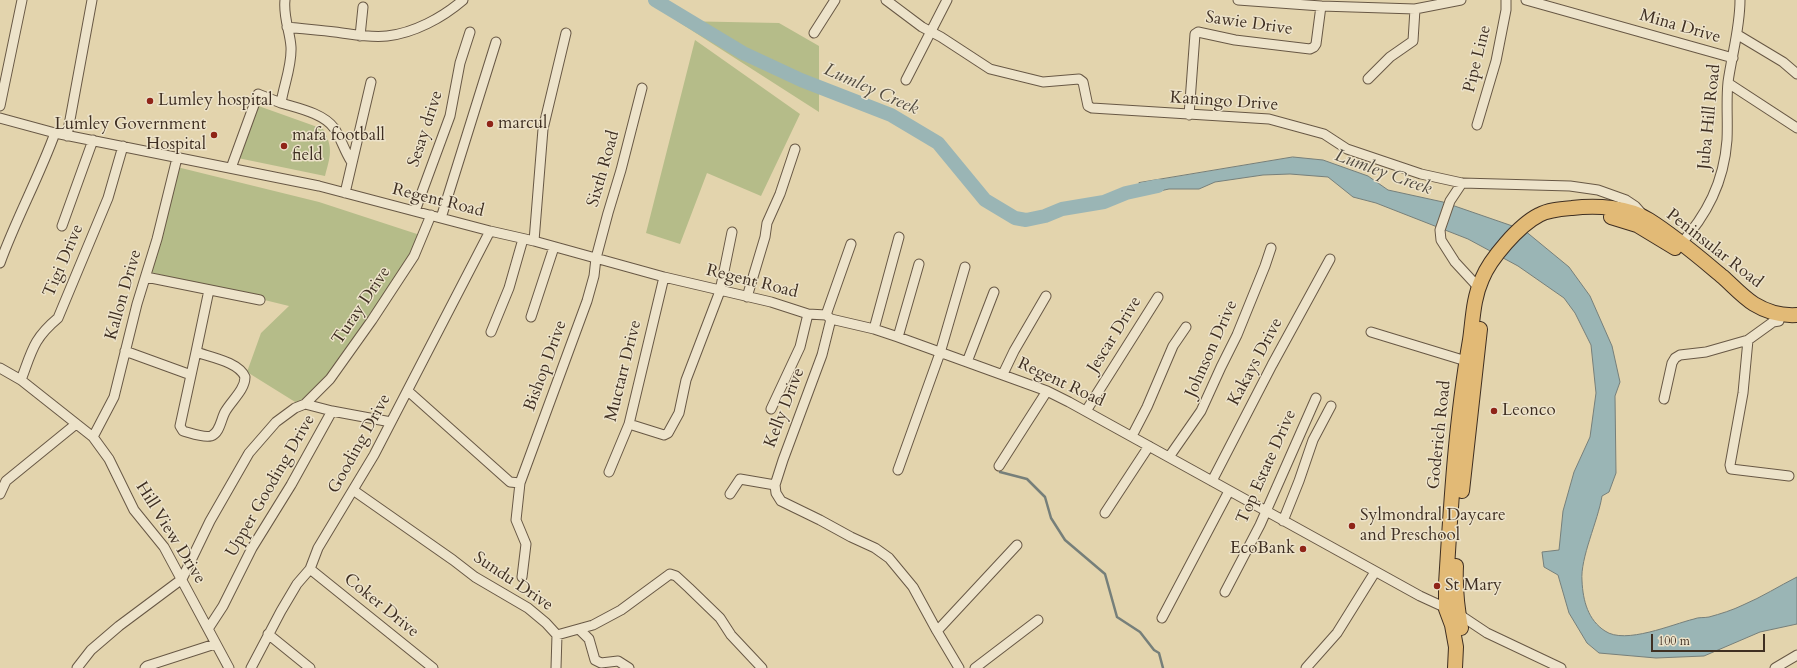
<!DOCTYPE html>
<style>
body{margin:0}
#map{position:relative;width:1797px;height:668px;overflow:hidden;background:#e3d4ad;font-family:Cardo,serif}
canvas{display:block}
.scale{position:absolute;left:1651px;top:634px;width:114px;height:18px;box-sizing:border-box;border:2px solid #3f2f22;border-top:0;padding-left:5px;font-size:12px;line-height:14px;white-space:nowrap;color:#3f2f22;-webkit-text-stroke:3px #ede3ca;paint-order:stroke}
</style>
<div id="map">
<canvas width="1797" height="668"></canvas>
<div class="scale">100 m</div>
</div>
<script>
const g = document.querySelector('canvas').getContext('2d');
g.lineJoin = 'round';
function fillPath(path, color) {
  g.fillStyle = color;
  g.fill(path, 'evenodd');
}
function stroke(path, color, width, dash) {
  g.strokeStyle = color;
  g.lineWidth = width;
  g.lineCap = dash ? 'butt' : 'round';
  g.setLineDash(dash || []);
  g.stroke(path);
}
function drawText(font, color, halo, rows, align = 'center') {
  g.font = font + ' Cardo,serif';
  g.lineWidth = 3;
  g.setLineDash([]);
  g.textBaseline = 'middle';
  g.strokeStyle = halo;
  g.fillStyle = color;
  for (const [text, x, y, turn = 0] of rows) {
    g.save();
    g.translate(x, y);
    g.rotate((+turn || 0) * Math.PI / 180);
    g.textAlign = isNaN(turn) ? turn : align;
    if (halo) g.strokeText(text, 0, 0);
    g.fillText(text, 0, 0);
    g.restore();
  }
}
fillPath(new Path2D(`
 M677,21L779,23L819,46V112Z
 M695,40L800,114L761,196L707,173L680,244L646,233Z
 M253,104L323,129C334,148 330,157 325,176L233,157Z
 M177,167L319,202L420,235L385,296L330,375L300,405L247,372L261,333L289,306L150,272Z`), '#b5bc89');
const water = new Path2D(`
 M1293,157L1323,160L1368,176L1388,190L1443,202L1524,230L1569,267L1590,296L1612,346L1620,382L1615,396L1616,473L1609,492L1602,496C1598,521 1580,558 1582,581C1583,601 1588,620 1605,631C1625,645 1673,624 1694,619C1698,617 1704,618 1709,617C1720,614 1733,610 1743,605C1762,597 1779,586 1797,577V624L1760,632L1704,656L1656,658L1599,653L1587,643L1569,613L1558,575L1544,567L1542,552L1559,550L1563,511L1574,472L1590,437L1596,393L1591,345L1575,313L1564,298L1518,266L1468,239L1376,203L1353,197L1328,177L1290,174L1263,175L1215,182L1199,189H1169L1141,195L1139,183Z`);
fillPath(water, '#9ab5b5');
stroke(water, '#767f7a', 1);
stroke(new Path2D(`
 M1000,472L1027,479L1045,497L1051,518L1065,540L1105,574L1117,617L1140,632L1154,650L1159,653L1163,668`), '#767f7a', 2.5);
stroke(new Path2D(`
 M655,0L743,53L801,80L891,115L938,143L985,200L1015,218L1026,220L1045,216L1062,209L1104,202L1126,193L1158,186`), '#9ab5b5', 14);
const minor = new Path2D(`
 M285,0C283,17 290,31 291,47C292,66 284,84 281,103C297,108 323,113 334,128C341,138 344,150 351,161
 M886,0L922,27L941,37L990,69L1043,82L1079,79L1083,82L1088,106L1092,108L1269,119L1324,134L1347,149L1421,174L1462,183L1570,186L1598,190L1626,200L1635,206L1643,215
 M1238,0L1321,6L1415,9L1461,0
 M1526,0L1733,58
 M287,27C303,29 319,30 335,32C352,34 369,38 387,36C414,33 442,18 463,0
 M814,33L835,0
 M1738,35L1783,62L1797,74
 M360,36L363,7
 M1368,79L1390,57L1413,41L1415,9
 M906,80L947,0
 M1728,83L1797,128
 M0,106L22,0
 M1189,115L1195,34L1198,32L1235,40L1310,49L1314,47L1316,44L1321,6
 M0,118L55,133L319,186L490,231L534,241L664,277L771,302L808,314L826,315L831,319L874,329L898,337L1047,391L1069,402L1420,596L1457,613L1487,633L1561,668
 M1477,125L1496,61L1506,10V0
 M67,136L92,0
 M231,168L258,94L281,103
 M1462,183L1450,201L1440,230L1441,240L1455,262L1479,288
 M345,193L371,82
 M415,211L450,116L460,63L470,32
 M441,218L496,42
 M62,226L93,140
 M534,241L543,129L566,33
 M1679,246C1707,215 1724,182 1727,140C1728,120 1726,101 1728,82C1732,54 1740,28 1740,0
 M0,263C16,219 39,177 55,133
 M146,277L260,300
 M747,297L765,237L767,223L780,194L795,149
 M826,315L851,244
 M531,317L554,247
 M831,319L822,355L783,460L775,485L776,493L781,501L820,520L851,537L875,548L889,558L913,587L937,631L959,668
 M874,329L899,237
 M491,332L509,288L523,239
 M1371,332L1466,361
 M898,337L919,264
 M1748,340L1743,393L1730,465L1731,469L1789,476
 M125,351L191,375
 M196,352C210,357 239,362 245,377C245,390 231,401 225,412C221,419 220,433 211,436C203,438 191,433 183,431L180,426Z
 M196,352L209,290
 M967,362L994,292
 M0,368L21,380L93,437L109,459L134,510L164,547L229,668
 M1003,374L1014,351L1046,296
 M21,380C32,351 33,339 58,318L108,198L123,146
 M408,391L510,482L520,483
 M1664,399L1672,363L1675,358L1680,355L1706,352L1748,340L1773,322L1779,321
 M305,404L330,379L372,320L414,256L431,215
 M771,409L800,347L808,314
 M1086,411L1158,297
 M629,424L664,435L668,433L679,413L686,380L720,291L732,232
 M1132,436L1147,407L1173,346L1186,327
 M93,437L114,397L137,304L157,239L177,158
 M1169,457L1201,411L1221,367L1237,335L1265,266L1271,248
 M999,466L1047,391
 M898,470L940,353L965,267
 M609,472L629,424L664,277
 M1212,481L1272,365L1330,259
 M353,490L453,560L475,577L528,608L546,623L557,635L593,625L621,610L670,574L676,576L689,588L720,618L731,635L762,668
 M0,494L6,481L76,424
 M730,494L740,479L775,485
 M1105,513L1149,446
 M1283,521L1299,481L1313,440L1331,406
 M310,569L433,668
 M522,577L526,544L516,520L520,483L587,301L594,276L596,258L608,213L621,170L642,88
 M1225,592L1260,525L1316,398
 M1162,618L1229,491
 M208,629L223,606L252,548L291,485L332,411L391,422
 M579,629L589,639L595,660L601,663L618,661L629,668
 M937,631L1017,545
 M268,634L310,668
 M77,668L91,650L119,626L182,579L210,521L249,453L276,422L295,408L305,404L332,411
 M145,668L147,666L215,644
 M251,668L281,611L297,584L310,569L318,548L374,455L490,231
 M556,668L557,635
 M975,668L1038,620
 M1306,668L1337,633L1375,572
 M1775,668L1797,655`);
const primary = new Path2D(`
 M1611,217L1637,225L1675,248
 M1462,491L1480,329
 M1456,566C1455,587 1457,607 1461,628
 M1455,668L1456,647L1452,625L1446,609V584C1451,502 1456,420 1470,340C1473,319 1473,299 1482,279C1490,259 1519,225 1539,215C1548,210 1561,209 1572,208C1597,205 1628,207 1649,220C1676,237 1699,257 1723,277C1733,286 1743,297 1754,304C1767,312 1782,316 1797,315`);
stroke(minor, '#685845', 11);
stroke(primary, '#3f2f22', 16);
stroke(minor, '#ede3ca', 9);
stroke(primary, '#e2ba76', 14);
for (const [x, y, r, color] of [
 [150,101,4,"#8f2418"],
 [490,124,4,"#8f2418"],
 [214,135,4,"#8f2418"],
 [284,146,4,"#8f2418"],
 [1494,411,4,"#8f2418"],
 [1352,526,4,"#8f2418"],
 [1303,549,4,"#8f2418"],
 [1437,586,4,"#8f2418"]
]) {
  const dot = new Path2D();
  dot.arc(x, y, r, 0, 2 * Math.PI);
  g.fillStyle = color;
  g.fill(dot);
  stroke(dot, '#ede3ca', 1.5);
}
drawText('17px', '#3f2f22', '#ede3ca', [
 ["Sawie Drive",1249,24,8],
 ["Mina Drive",1680,27,16],
 ["Pipe Line",1478,59,-76],
 ["Kaningo Drive",1224,102,4],
 ["Juba Hill Road",1710,117,-84],
 ["Sesay drive",426,129,-72],
 ["Sixth Road",604,169,-74],
 ["Regent Road",438,201,14],
 ["Peninsular Road",1714,249,38],
 ["Tigi Drive",64,261,-67],
 ["Regent Road",752,282,14],
 ["Kallon Drive",124,295,-74],
 ["Turay Drive",362,306,-56],
 ["Jescar Drive",1115,335,-58],
 ["Johnson Drive",1212,349,-66],
 ["Kakays Drive",1256,362,-62],
 ["Bishop Drive",546,366,-70],
 ["Muctarr Drive",624,371,-76],
 ["Regent Road",1061,383,25],
 ["Kelly Drive",785,408,-69],
 ["Goderich Road",1440,435,-84],
 ["Gooding Drive",360,444,-61],
 ["Top Estate Drive",1267,467,-66],
 ["Upper Gooding Drive",271,486,-60],
 ["Hill View Drive",170,533,58],
 ["Sundu Drive",513,582,34],
 ["Coker Drive",381,606,39]
]);
drawText('17px', '#3f2f22', '#ede3ca', [
 ["Lumley hospital",158,101],
 ["marcul",498,124],
 ["Lumley Government",206,125,"right"],
 ["Hospital",206,145,"right"],
 ["mafa football",292,136],
 ["field",292,156],
 ["Leonco",1502,411],
 ["Sylmondral Daycare",1360,516],
 ["and Preschool",1360,536],
 ["EcoBank",1295,549,"right"],
 ["St Mary",1445,586]
], 'left');
drawText('italic 18px', '#514a3f', '#ede3ca', [
 ["Lumley Creek",871,90,24],
 ["Lumley Creek",1383,173,20]
]);
</script>
